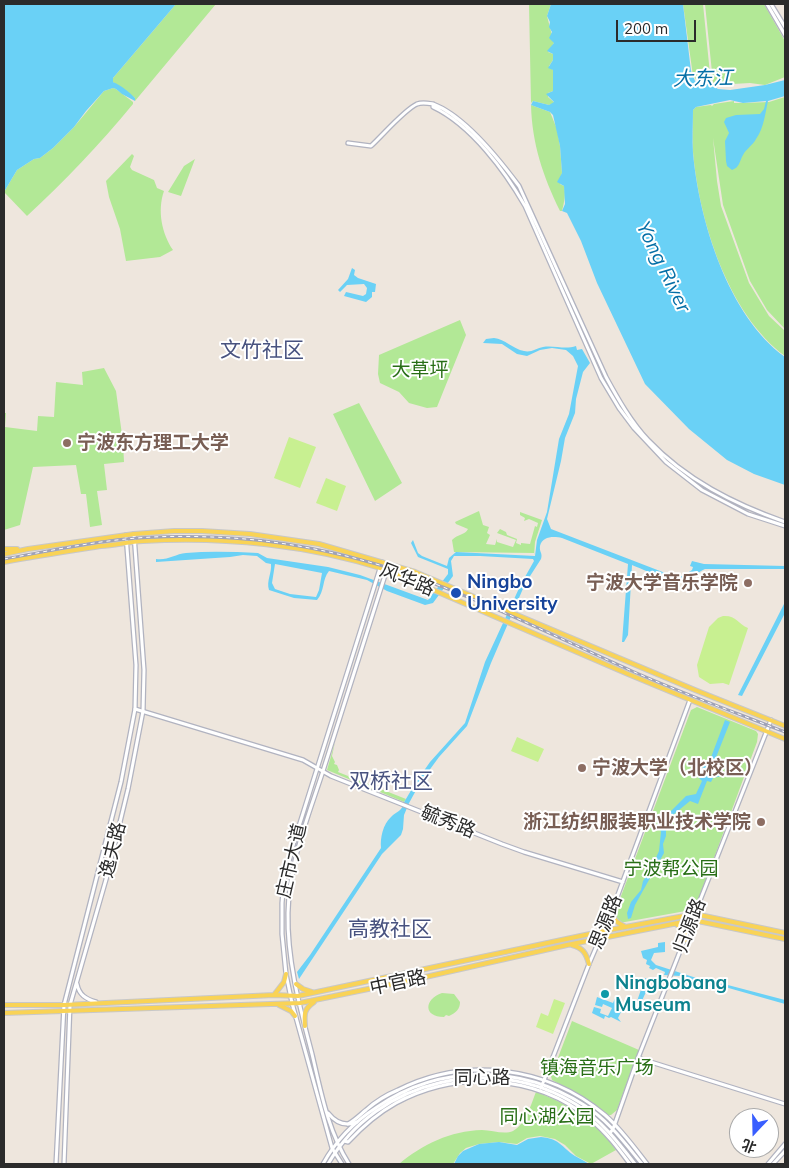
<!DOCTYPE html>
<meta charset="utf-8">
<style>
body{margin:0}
#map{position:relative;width:789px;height:1168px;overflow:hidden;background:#eee6dd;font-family:Mulish,"Noto Sans SC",sans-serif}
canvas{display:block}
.frame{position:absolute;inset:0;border:5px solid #2b2b2b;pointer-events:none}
.north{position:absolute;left:729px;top:1108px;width:50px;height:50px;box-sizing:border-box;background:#fff;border:1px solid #aaa;border-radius:50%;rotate:201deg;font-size:14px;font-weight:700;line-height:20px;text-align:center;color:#2b2b2b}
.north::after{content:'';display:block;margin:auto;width:18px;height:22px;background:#395eff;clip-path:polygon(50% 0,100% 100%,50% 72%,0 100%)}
.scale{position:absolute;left:616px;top:20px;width:80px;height:22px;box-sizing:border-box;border:2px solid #2b2b2b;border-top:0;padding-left:6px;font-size:15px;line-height:18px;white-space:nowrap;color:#2b2b2b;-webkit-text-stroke:4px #fff;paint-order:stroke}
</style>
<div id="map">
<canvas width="789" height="1168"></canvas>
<div class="frame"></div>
<div class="north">北</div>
<div class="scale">200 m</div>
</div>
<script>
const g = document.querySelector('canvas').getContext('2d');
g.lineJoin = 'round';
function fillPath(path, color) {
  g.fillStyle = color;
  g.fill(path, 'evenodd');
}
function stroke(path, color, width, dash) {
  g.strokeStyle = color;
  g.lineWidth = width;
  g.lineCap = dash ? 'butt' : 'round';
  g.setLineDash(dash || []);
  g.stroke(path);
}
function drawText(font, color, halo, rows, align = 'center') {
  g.font = font + ' Mulish,"Noto Sans SC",sans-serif';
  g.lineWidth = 4;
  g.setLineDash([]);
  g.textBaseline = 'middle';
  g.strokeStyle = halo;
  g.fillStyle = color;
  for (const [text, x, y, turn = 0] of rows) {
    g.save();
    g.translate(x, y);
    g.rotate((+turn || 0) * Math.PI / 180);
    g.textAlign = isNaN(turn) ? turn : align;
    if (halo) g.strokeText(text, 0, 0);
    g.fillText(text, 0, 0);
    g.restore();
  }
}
fillPath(new Path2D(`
 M176,4H216L135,101V98L113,82V78Z
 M529,4H551L547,16L554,43L548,52L553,54V60L549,66L553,70V91L548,93V97L555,103L549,105L533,101L531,103Z
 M683,4H703L711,84L698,81L693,76Z
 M705,4H764L785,41V77L765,85L750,83L715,85L713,82Z
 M113,88L116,89L133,102V104C99,145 65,181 27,216L4,192L17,170L34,159L40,158L53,148L74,127L104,91Z
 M785,97V329L767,310L750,281L723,205L713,138L717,181L721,206L749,283L769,316L785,331V356C728,314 699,221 693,152C692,139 693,124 693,110L696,107L711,105L712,106L714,104L734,101V103H743L769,102Z
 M531,105L550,112L557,129L560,146L562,173L560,184L564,186C566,195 564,203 562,211H560C543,176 532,144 531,105Z
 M132,154L134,156L130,167L132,170L154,180L157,188L164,191C157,211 162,234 173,250L160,257L126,261L120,229L109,197L106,181Z
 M195,159L181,196L168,192L184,166Z
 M460,320L466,335L437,407L427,408L409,403L399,392L380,383L378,374L379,355Z
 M104,368L116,391L123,442L124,462L104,464L107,490L97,491L102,525L90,527L86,494H81L76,465L33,467L20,525L4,530V413H6L5,427L37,431L38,416L54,417L56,382L83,385L82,372Z
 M359,403L402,483L375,501L333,414Z
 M479,511L483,525L489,527L487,533L490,535L486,544L495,545L497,539V542L513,547L516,540L497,533L500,529L506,532L507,535L517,539L516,543L521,545V543L530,544L535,526L537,527L538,523L529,519L524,521L525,518L520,515V512L542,520L535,542L534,556V553L454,552L452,540C458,534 465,535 468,529L456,524L455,522Z
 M697,707L756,731L758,734L757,742L697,904L691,910L625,922H620L616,919L615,912L691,710Z
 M335,742L332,756L335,762L334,764L337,765L339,770L338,772L406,799L404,802L327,770Z
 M442,993L454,994L460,1002C460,1009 456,1013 449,1016L446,1015L444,1017C423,1017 424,999 442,993Z
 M572,1021L639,1050L617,1110L611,1115H607L577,1094L552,1080L551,1076Z
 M536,1092C569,1104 596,1121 616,1150L591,1164L576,1156L565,1145L555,1139L540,1136L527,1138L517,1144L499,1142L479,1144L466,1148L460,1153L453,1164H399C423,1144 450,1131 482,1130C492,1130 504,1135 513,1131C526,1124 531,1104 536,1092Z`), '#b2e896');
fillPath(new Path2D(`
 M289,437L316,447L300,488L274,478Z
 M326,478L346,486L337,511L316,503Z
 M723,616C736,615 738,624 748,628L729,685L723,683L710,684L699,677L697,665L709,627L718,618Z
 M517,737L544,749L538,762L511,751Z
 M554,999L565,1003L553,1034L536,1027L541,1013L548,1016Z`), '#c8f091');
fillPath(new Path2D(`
 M4,4H176L113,78V82C122,86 128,91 135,98V101L122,94L116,89L113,88L104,91L86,111L74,127L53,148L40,158L34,159L17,170L4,192Z
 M551,4H683L691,71L695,81L708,83L718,89L730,90L765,85L785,80V96L768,101C765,114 764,128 756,139C753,145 746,149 743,155C739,162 740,167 732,170L727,166L726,161L725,141L729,133L724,122L726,118L736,115L760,114L764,109L766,101L743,103L730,100L696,107L693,110C693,124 692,139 693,153C699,220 728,316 785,357V485L754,474L727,460L689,429L645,384L597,283L581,241L567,213L562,211L565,204L564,186L557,182L562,173L560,146L553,115L550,112L531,105L533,101L549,105L554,102L546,94L553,91V70L548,68L553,60V54L547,51L554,43L549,38L552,32L549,27L550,22L547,16Z
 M352,268L355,270L354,275L358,278L376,284L375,292H372V297L366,302L344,296L346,292L363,296L366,294L367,288L364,284L347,285L340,292L338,290L348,279Z
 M494,338C505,339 513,349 524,351C531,353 537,348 543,347C554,345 565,350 576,346L577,350L582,349L590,363L583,372L576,399L575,413L565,438L561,461L547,519L551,529L673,576H682L692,570L693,567L690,566L692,561L704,564L785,566V569H705C698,572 692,578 685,580C671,584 645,570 632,565L628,635L624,642H622L628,564L562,538C554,536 542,536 540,546C539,552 543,553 541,559L525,584L491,663L467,726L439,757L420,783L408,805L403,804L416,782L430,762L465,723L485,662L521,584L534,561L533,559L480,556H454L451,561L453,576L433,603L425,605L387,591L367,580L329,571C322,579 325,591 317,600L294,598L269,590C266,581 272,573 271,564L266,563L257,556L243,555L230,557L156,562V559C167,561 175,554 186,553C210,551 234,552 258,553L267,558L328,567L360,575L428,600L448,574V569L418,557L411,543L413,540L418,553L422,556L447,566L449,558L456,552L535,556L537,540L547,512L559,439L569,414L578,366L573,356L566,350L552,348L540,350L527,356L517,354L502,344L483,343L486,339ZM275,564L322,573L319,590L316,597L290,594L275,589L272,583Z
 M785,602V613L742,696L738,695Z
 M725,720L730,722L715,760L717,769L722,774V776L713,778L711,782L707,781L698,804L690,801L668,819L666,825V836L663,844L664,853L635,905L631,918L628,919L627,913L631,902L641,890L643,881L650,871L659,851L661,832L660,829L657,826L662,812L671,811L686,796L696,794L702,781L698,777L701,772L694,768H702L706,762L710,760Z
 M403,806L407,808L404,815L403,829L401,835L382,854L299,979L297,972L310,955L381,848C380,838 383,824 391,817C395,812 399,813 403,806Z
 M665,942V952L654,953L651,960L656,965L712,983L724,984L785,1000V1004L725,987H710L680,976L664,975L665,972L656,968L653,970L649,968L650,966L646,964L647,960L643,958L641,951L658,947V943Z
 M645,978L649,980C650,991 642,994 642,1005L636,1009L624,1010L622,1013L621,1012L618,1018L621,1022L611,1017L609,1018L605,1016L604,1019L592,1013L594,1007L601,1009L600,1013L608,1016L612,1008L603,1004L602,1007L595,1005L597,997L613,1003L616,996L620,998L618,1002L631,1008L632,1007H635Z
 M541,1137C561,1139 561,1147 575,1156C580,1159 585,1161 589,1164H454L458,1156L463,1151L479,1144L499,1142L517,1145L528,1139Z`), '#6ad1f6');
const tertiary = new Path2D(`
 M348,143L371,146C383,135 404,110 417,104C422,102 427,103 433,104
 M785,522C734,504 686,480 648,440C631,422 618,399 606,377L519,186C499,159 465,116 433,104V107C471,125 505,171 525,206L601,378L619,408L634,428L666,462L702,490L748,514L785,526
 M135,709L303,760L331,776L502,844L524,852L623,882
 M616,900L690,700
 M638,1058L785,1104
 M541,1088L589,964L613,908
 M348,1124C354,1121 360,1115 366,1110C375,1102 386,1095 398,1090C465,1056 547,1066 605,1115C621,1129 634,1147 647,1164
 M610,1133L613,1129L638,1058L771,720
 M344,1141L348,1142C362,1127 378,1113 396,1103C457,1070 535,1074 590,1119C606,1132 618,1148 630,1164
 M323,1164C336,1140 354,1122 377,1107C440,1064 520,1064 584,1105C608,1120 624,1142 642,1164
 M328,1164C377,1079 494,1052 577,1105C601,1120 618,1142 635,1164
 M768,1164L785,1144
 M773,1164L785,1151`);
const secondary = new Path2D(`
 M767,4L785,35
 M771,4L785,27
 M77,984C79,995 86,999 96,1002
 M328,1113C336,1123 345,1127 357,1122
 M56,1164L64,1005L121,782L135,709L136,665L126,535
 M64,1164L70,1005L107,876L128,789L143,711L144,670L134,534
 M342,1164L332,1148L292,1003L286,974L282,934V903L284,881L294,842L382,562
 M349,1164C328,1131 321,1092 312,1054C300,1008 287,961 288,913C289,863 308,817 323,771C344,703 366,636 387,569`);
const primary = new Path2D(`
 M4,549H17
 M4,554L28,549L134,534L174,531H202L250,534L319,544L415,572L695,690L785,726
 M4,562C36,556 69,551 101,546C115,545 129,542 143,541C223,536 311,545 387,570L628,674L785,739
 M616,900C612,913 610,920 624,926
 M676,924L684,930L685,940
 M572,945C583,948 586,953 589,964
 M296,984L303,989L312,992
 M274,995L284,982L286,974
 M4,1005H64L274,995L298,996L604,931L695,914L785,933
 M279,1005L291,1011L295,1016
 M4,1013L300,1003L412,980L567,945L693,920L785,939
 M305,1026C304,1014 304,1009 314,1002`);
stroke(tertiary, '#b1b3c0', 5.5);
stroke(secondary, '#b1b3c0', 5.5);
stroke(primary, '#c8c8c8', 6);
stroke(tertiary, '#fff', 3);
stroke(secondary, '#fff', 3);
stroke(primary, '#f9d356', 4);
const rail = new Path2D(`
 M4,559C44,552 85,543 126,539C154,536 183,536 212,537C276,539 341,552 402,572C481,599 556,637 632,671C682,693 734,712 785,732`);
stroke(rail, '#9fa2b7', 3);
stroke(rail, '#fff', 1, [4]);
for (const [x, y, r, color] of [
 [67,443,5,"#8d6e63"],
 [748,583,5,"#8d6e63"],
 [456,593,6,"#1a4fb4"],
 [582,768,5,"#8d6e63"],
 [761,822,5,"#8d6e63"],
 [605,994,5,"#0f9aa8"]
]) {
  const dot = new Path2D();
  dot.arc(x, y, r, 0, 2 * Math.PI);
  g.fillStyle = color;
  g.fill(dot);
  stroke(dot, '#fff', 2);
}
drawText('19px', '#286e16', '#fff', [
 ["大草坪",420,370],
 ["宁波帮公园",671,869],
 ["镇海音乐广场",597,1068],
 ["同心湖公园",547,1117]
]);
drawText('bold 19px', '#785e54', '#fff', [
 ["宁波东方理工大学",77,443],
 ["宁波大学音乐学院",738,583,"right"],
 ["宁波大学（北校区）",592,768],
 ["浙江纺织服装职业技术学院",751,822,"right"]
], 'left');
drawText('19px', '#2b2b2b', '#fff', [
 ["风华路",407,580,22],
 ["毓秀路",448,822,22],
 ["逸夫路",113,850,-76],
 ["庄市大道",292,861,-77],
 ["思源路",606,922,-68],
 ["归源路",690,926,-69],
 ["中官路",398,983,-12],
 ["同心路",482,1078]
]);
drawText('bold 19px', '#164399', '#fff', [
 ["Ningbo",467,582],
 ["University",467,604]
], 'left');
drawText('bold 19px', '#0d838f', '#fff', [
 ["Ningbobang",615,983],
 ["Museum",615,1005]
], 'left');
drawText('italic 20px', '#056fa6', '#fff', [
 ["大东江",703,79,-1],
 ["Yong River",663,267,64]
]);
drawText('21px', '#48527f', '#fff', [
 ["文竹社区",262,351],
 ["双桥社区",391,782],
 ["高教社区",390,930]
]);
</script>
